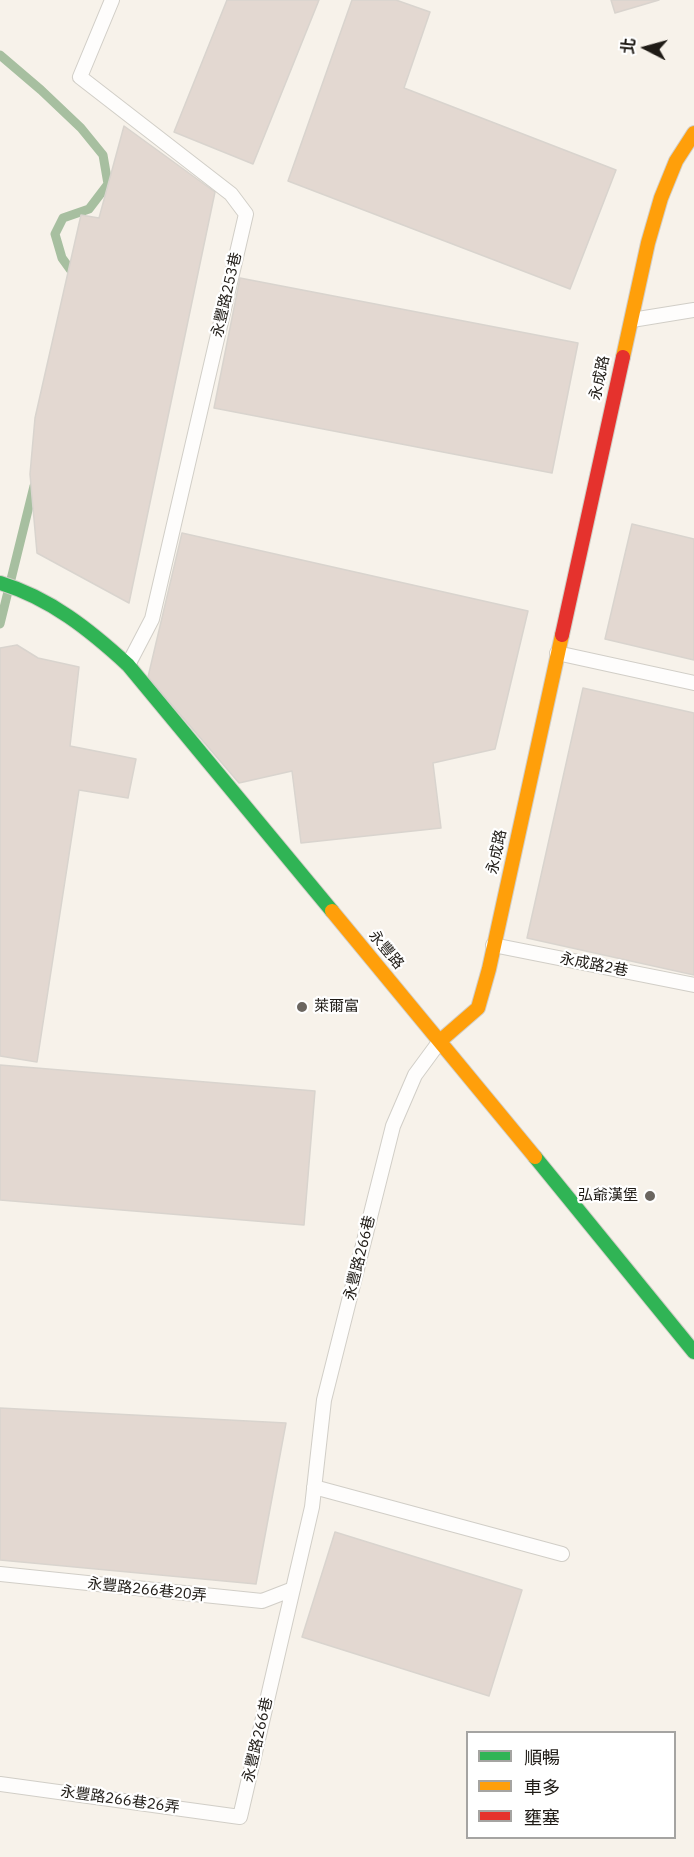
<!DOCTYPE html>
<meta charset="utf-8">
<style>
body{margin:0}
#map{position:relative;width:694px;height:1857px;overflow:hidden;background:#f7f2ea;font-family:"IBM Plex Sans","Noto Sans TC",sans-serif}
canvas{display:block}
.legend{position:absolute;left:466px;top:1731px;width:210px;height:108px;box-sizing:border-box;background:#fff;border:2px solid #a5a4a2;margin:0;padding:8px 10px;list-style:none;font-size:18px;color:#1f1b16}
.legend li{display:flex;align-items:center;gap:12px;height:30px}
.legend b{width:30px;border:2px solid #a5a4a2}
.north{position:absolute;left:616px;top:18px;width:60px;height:60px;-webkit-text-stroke:4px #fff;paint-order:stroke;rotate:276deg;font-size:16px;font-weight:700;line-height:24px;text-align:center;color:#1f1b16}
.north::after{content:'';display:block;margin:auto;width:21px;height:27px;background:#1f1b16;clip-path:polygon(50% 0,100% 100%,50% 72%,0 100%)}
</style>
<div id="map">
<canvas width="694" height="1857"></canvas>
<ul class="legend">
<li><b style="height:8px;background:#30b455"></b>順暢</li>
<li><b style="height:8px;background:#ff9f0a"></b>車多</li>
<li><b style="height:8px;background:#e5322d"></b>壅塞</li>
</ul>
<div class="north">北</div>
</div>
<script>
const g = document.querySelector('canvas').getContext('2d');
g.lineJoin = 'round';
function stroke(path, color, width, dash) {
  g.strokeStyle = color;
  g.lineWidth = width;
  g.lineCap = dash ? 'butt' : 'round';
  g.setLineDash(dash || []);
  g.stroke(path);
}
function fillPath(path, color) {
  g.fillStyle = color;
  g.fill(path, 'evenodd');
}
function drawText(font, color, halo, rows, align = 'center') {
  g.font = font + ' "IBM Plex Sans","Noto Sans TC",sans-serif';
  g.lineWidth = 4.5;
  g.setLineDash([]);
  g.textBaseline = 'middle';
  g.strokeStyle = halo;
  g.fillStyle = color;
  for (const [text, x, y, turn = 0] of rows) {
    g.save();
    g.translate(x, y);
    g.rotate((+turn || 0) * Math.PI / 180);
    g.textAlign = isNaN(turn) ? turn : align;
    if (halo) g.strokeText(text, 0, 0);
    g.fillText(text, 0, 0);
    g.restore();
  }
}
stroke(new Path2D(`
 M0,55L41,90L81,128L103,155L108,184L89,209L63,218L55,234L62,258L75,276
 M0,624L34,486`), '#a7bfa0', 9);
const building = new Path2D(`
 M227,0H319L253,164L174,132Z
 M352,0H396L430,12L404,88L616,170L570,289L288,181Z
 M611,0H659L615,13Z
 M124,126L215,192L129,603L37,553L30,474L35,418L81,215L99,218Z
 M240,278L578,343L552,473L214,408Z
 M632,524L694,539V660L605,639Z
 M182,533L528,611L495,749L433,763L441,828L301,843L292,771L239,783L148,677Z
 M17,645L38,658L79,667L70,746L136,759L128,798L79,790L37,1062L0,1056V648Z
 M583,688L694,713V975L527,938Z
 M0,1065L315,1091L304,1225L0,1200Z
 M0,1408L286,1423L256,1584L0,1560Z
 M335,1532L522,1590L489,1696L302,1637Z`);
fillPath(building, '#e3d8d1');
stroke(building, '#d9d4ce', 1.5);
const lane = new Path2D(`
 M112,0L80,77L231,194L246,214L152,619L128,665
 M632,320L694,310
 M557,653L694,683
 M493,945L694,985
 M314,1487L562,1554
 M0,1574L262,1601L293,1589
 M0,1784L240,1817L312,1507L324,1400L393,1126L415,1075L440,1041`);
const fast = new Path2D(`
 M0,583C50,598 90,630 128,665L332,911
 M535,1157L694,1352`);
const slow = new Path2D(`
 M623,357L648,243L661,198L676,161L694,133
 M332,911L535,1157
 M440,1041L478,1008L489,969L562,635`);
const jam = new Path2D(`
 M562,635L623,357`);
stroke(lane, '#d1cec7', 16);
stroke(fast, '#d1cec7', 16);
stroke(slow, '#d1cec7', 16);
stroke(jam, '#d1cec7', 16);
stroke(lane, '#fefdfc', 14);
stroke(fast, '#30b455', 14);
stroke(slow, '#ff9f0a', 14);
stroke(jam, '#e5322d', 14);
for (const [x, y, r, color] of [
 [302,1007,6,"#6b6660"],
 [650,1196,6,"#6b6660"]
]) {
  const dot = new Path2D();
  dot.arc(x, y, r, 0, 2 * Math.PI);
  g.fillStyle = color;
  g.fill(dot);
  stroke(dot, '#fff', 2);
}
drawText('15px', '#1f1b16', '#fff', [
 ["永豐路253巷",227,295,-77],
 ["永成路",600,378,-78],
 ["永成路",497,852,-78],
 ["永豐路",386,950,50],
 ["永成路2巷",594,965,11],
 ["永豐路266巷",360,1258,-76],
 ["永豐路266巷20弄",147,1590,6],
 ["永豐路266巷",258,1740,-77],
 ["永豐路266巷26弄",120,1800,8]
]);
drawText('15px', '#1f1b16', '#fff', [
 ["萊爾富",314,1007],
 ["弘爺漢堡",638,1196,"right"]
], 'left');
</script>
